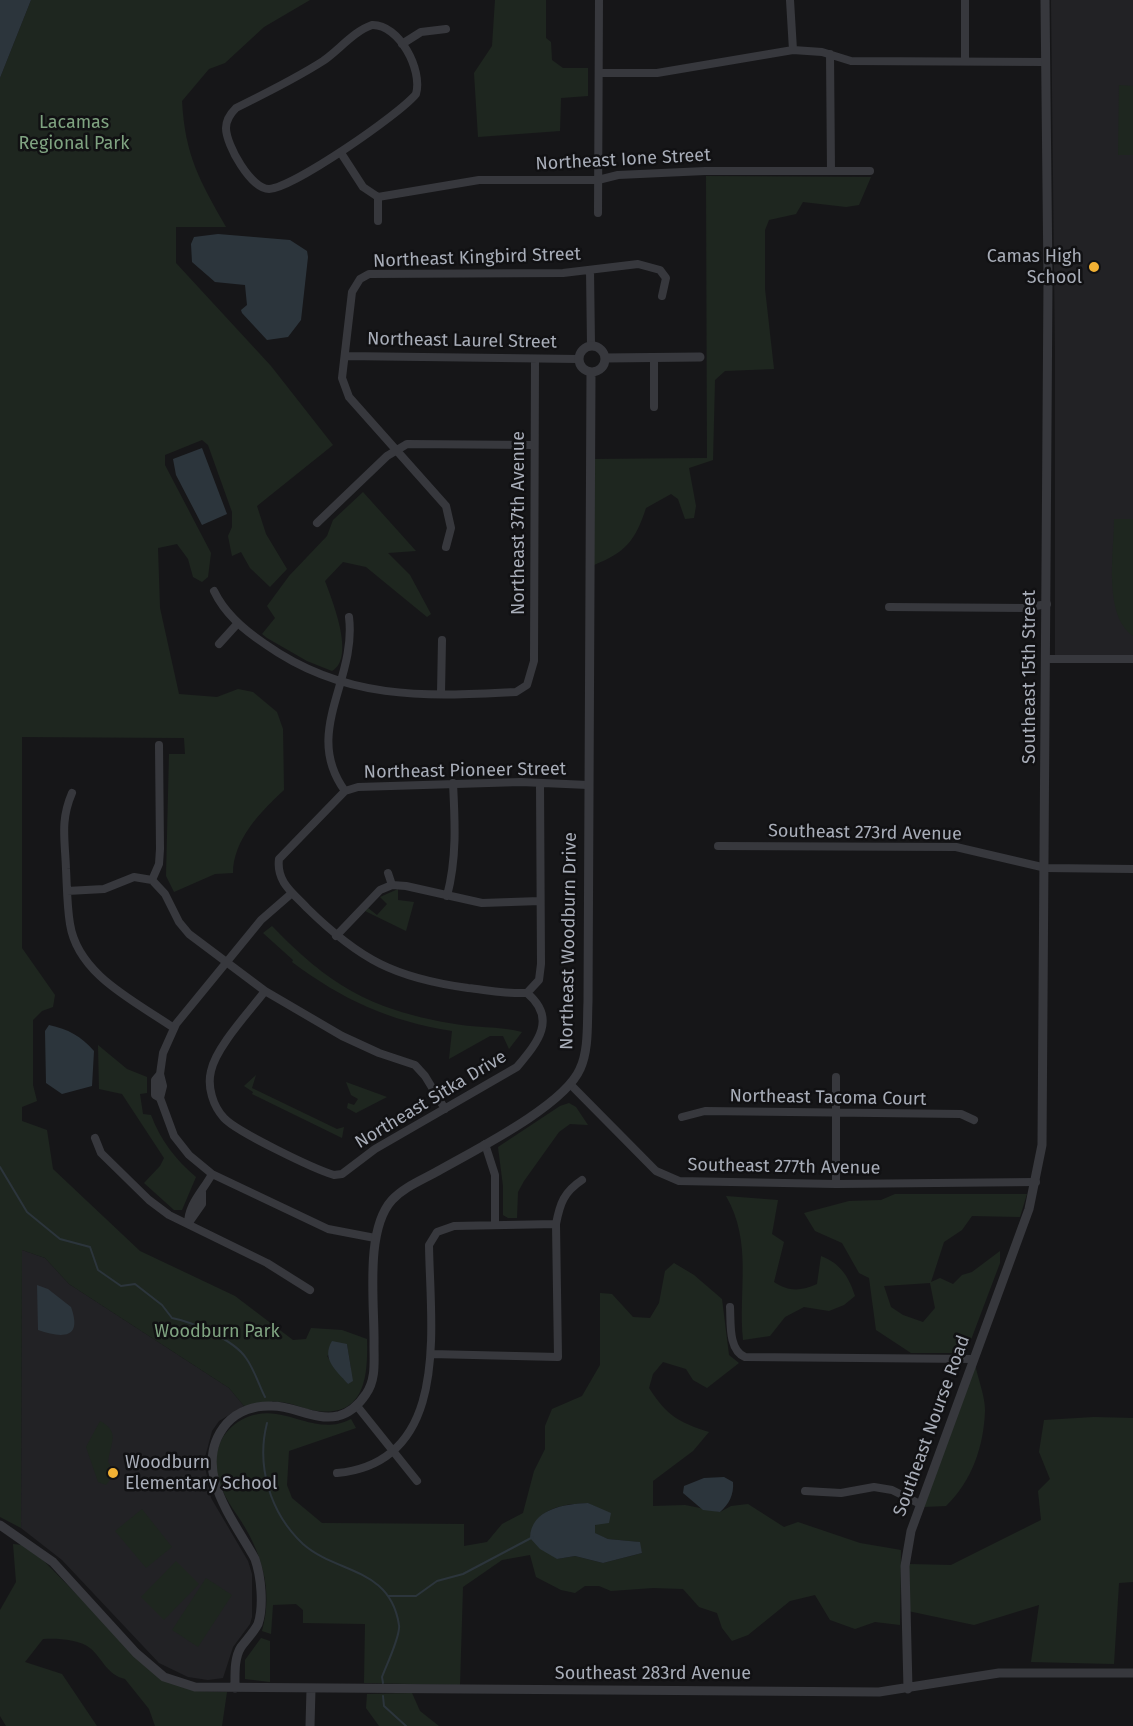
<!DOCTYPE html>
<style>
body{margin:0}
canvas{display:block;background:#161618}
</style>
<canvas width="1133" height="1726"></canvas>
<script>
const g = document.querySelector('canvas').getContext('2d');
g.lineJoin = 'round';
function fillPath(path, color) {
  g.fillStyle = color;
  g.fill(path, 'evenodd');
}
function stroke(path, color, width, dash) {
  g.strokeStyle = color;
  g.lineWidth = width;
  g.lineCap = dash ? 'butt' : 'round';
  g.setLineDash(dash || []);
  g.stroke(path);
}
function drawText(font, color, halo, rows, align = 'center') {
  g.font = font + ' "Fira Sans",sans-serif';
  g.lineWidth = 5;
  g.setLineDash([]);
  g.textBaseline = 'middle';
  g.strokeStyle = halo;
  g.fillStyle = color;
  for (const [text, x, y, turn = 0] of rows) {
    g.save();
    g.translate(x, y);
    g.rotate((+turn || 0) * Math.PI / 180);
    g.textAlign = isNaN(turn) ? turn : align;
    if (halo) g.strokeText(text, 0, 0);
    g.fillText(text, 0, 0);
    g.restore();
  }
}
fillPath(new Path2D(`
 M1051,0H1133V656L1055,655V353Z
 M22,1250L45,1258L69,1284L229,1388L244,1406L219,1421L212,1431L204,1461L211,1498L248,1561L252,1574V1617L250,1624L233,1647L223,1678L208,1680L188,1677L159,1663L62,1560L21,1528Z`), '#222225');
fillPath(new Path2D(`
 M31,0H310L264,27L225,63L209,69L182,101C185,156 200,181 226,227H176V263L271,366L333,445L257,506L266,534L287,569L270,587L250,568L241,552L232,556L228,536L232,527V512L208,445L202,440L165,455V465L211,553L208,577L202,582L193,577L188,559L177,544L158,548L160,608L179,694L217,697L238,689L253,692L277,712L283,729L284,790C261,811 233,840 233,873L215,874L174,892L166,876L169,754H185L184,738L22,737V948L55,995L53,1007L42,1011L33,1020V1085L37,1101L22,1107V1121L47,1130L53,1169L140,1251L235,1296L293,1340L306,1339L311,1328L342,1330L367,1339C368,1374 366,1417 318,1411C305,1410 294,1403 281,1402C269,1400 255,1404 244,1406L229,1388L69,1284L45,1258L22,1250L21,1528L0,1517V78ZM347,1344L351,1369L348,1384L327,1356Z
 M495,0H546V38L551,42L552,60L563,68H588V96L561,98L560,131L478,137L474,73L492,46Z
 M1119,85L1133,86V155H1118Z
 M706,176L871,177L859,205L846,207L803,202L796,214L769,220L765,230V289L774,369L725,371L715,380L713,460L689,468L696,506L694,518L685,519L678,499L671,494L646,508C635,541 626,552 594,565V459L707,458Z
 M363,492L416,551L388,553L410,575L431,614L427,617L366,567L343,562L325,581C332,600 356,658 332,671L307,661L267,638L262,634L275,618L267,606L289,576L327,536L333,520Z
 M1114,519H1133V636C1103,615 1114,553 1114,519Z
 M398,889V900L414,902L406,931L365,911L368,908L377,915L387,904L380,897Z
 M272,926C328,984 369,1009 449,1023C473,1028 498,1026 522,1032L509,1049L503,1036H490L449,1059L452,1031C389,1021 343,1000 292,962L293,960L263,933Z
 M98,1045L127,1069L147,1077V1093L140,1094L143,1114L151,1115C161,1141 175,1159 196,1177L182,1210H174L144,1183L160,1166L164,1158L122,1094L99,1089Z
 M256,1075L252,1088L337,1129L344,1127L342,1138L252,1094L253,1092L244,1086Z
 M346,1082L387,1097L356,1113L347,1108L348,1103L354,1105L358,1099L351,1095Z
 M569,1103L576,1107L588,1125L570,1124L559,1132L524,1181L518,1192L517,1218H508L503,1215V1186L498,1147L560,1106Z
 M895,1194H1027L1020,1217L972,1216L962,1230L944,1242L931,1282L940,1278L953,1284L962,1275L972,1272L1000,1251V1263L966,1353H911L876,1330L869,1278L859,1273L842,1243L815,1231L804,1213L849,1201L881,1200ZM930,1283L935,1308L923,1322L903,1315L891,1307L884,1286Z
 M726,1196L778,1200L772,1234L784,1242L774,1282C788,1292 802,1291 817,1284L821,1256C840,1263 849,1277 855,1296L844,1305L829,1311L804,1307L785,1317L770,1336L743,1340C738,1289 753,1243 726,1196Z
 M674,1263L694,1275L722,1299L729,1355L739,1363L707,1388L693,1380L686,1369L663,1362L653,1374L649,1388C667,1416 678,1422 709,1432L693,1451L653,1481V1506L685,1505L720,1512L731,1506L748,1504L784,1527L798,1522L860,1543L901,1550L900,1625L875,1622L855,1629L830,1620L815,1595L790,1601L748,1635L732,1641L722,1628L717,1613L699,1607L683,1589L653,1588L611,1591L599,1586H585L575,1593L561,1590L536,1577L530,1555L502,1560L463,1587L460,1685L364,1683L365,1624L303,1623V1610L296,1604L273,1605L271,1634L262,1631C274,1589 261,1550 237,1515C226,1499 216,1482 216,1461C217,1430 246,1409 276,1414C303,1418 324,1433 351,1419L356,1428L289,1451L287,1485L292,1498L322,1523L464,1524V1546L487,1542L502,1524L523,1513L534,1471L545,1449V1426L552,1409L582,1396L600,1365V1293L612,1294L633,1317L650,1318L659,1303L665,1271ZM588,1503L598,1508L594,1533L608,1539L639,1542L642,1553L603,1563L575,1556L557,1559L549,1552L538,1519C552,1505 569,1504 588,1503Z
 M975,1364C978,1379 985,1396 985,1410C984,1446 972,1481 946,1506L923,1507Z
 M1094,1417L1133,1418V1582L1119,1583L1114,1664L1031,1662L1039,1605L974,1625L908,1611L909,1564L951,1565L1041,1520L1038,1491L1050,1479L1039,1452L1044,1420Z
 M100,1421C121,1432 110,1444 108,1462L115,1473L106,1485L98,1482L86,1447Z
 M142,1509L172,1547L146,1568L115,1531Z
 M13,1544L22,1545L43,1560L158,1677L196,1691L227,1692L222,1726H155L149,1709L125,1679C107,1675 103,1659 90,1648C79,1639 56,1638 43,1639L25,1662L62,1674L97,1726H6L0,1716V1610L16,1582Z
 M176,1561L199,1584L164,1620L141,1597Z
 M206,1578L232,1595L198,1647L172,1630Z
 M261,1638L270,1641V1682L245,1679V1660Z
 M412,1693L420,1711L439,1726H379L366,1708L367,1694Z`), '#1e261f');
fillPath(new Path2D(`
 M0,0H31L0,78Z
 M218,234L290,240L307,251L308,257L301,320L288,337L267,340L242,313L241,310L247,305L245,285L215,282L192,262L191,244L194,237Z
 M202,448L227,514L202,525L176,475L173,459Z
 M49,1025C68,1029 81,1036 94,1051L92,1086L62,1094L46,1083L45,1031Z
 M37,1285L48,1289L71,1307C83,1340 61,1338 38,1330Z
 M332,1341L347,1344L353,1381L348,1384C336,1370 321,1359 332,1341Z
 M724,1477L733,1482C734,1495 729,1504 720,1512L703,1510L683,1493L684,1486L704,1478Z
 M588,1503L611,1513L609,1523L595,1525V1533L608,1539L640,1542L642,1553L603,1563L575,1556L557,1559L540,1549L530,1538C531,1508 566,1504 588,1503Z`), '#2c353c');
stroke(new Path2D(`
 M0,1167L27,1212L60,1239L90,1247L98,1270L121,1286L135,1284L162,1305L172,1318C193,1322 234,1340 246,1358C254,1369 259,1385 265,1397
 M267,1423C256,1466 270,1513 303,1544C337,1574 390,1567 399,1625C401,1635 386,1666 382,1677L383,1683
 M389,1596H416L437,1581L463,1574L533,1537
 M383,1696L384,1706L406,1726`), '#2c353c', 2);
stroke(new Path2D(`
 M790,0L793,50
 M965,0V61
 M372,25C399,24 423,70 416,94C400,114 293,188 269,189C251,189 226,145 226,128C226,120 230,114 236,108C266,93 295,79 323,61C339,50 354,31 372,25Z
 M402,44L421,32L446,29
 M830,54L831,171
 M599,73H657L793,50L822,52L851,61L1045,62
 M341,153L363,187L378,197V221
 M378,197L479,180H598L618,175L705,171H870
 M598,213L599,0
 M590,270L591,345
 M345,356L578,359
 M654,357V407
 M317,523L387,456L407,444L534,445
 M446,547L451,528L446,506L349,397L342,378L352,292L360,279L369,274L563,273L638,264L660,270L666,278L662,296
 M214,591C225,614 244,630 265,644C344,700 423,697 516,692L527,685L534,661L535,359
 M889,607L1025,608L1047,604
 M219,644L238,623
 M1047,659H1133
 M441,693L442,640
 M345,791C302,732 357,681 349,617
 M72,793C60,821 65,839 66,869C67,887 67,906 70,924C78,975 135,1001 174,1028
 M718,846L956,847L1046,868L1133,869
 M388,873L392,885
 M152,880L159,864L160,849L159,745
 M67,891L104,889L134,877L152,880L165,894L179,922L189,934L265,991L342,1036L379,1053L415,1065L425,1076L445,1109
 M292,893L261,920L176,1024L163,1053L160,1074L155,1080V1095L160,1098L174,1136L189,1155L212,1174L328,1229L375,1238
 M447,896C457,858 455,822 453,783
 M336,936L380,890L392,885L406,886L482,903L540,901
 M265,991C249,1012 216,1047 211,1071C207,1087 213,1106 224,1118C237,1132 314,1169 334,1175L342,1174L375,1149L517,1067C537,1043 558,1019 527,993
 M527,993C508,994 487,990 468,988C395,978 360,960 307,908C293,893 276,882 279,859L345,791L358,787L521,782L588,785
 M527,993L539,980L541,964L540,784
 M160,1074L163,1086L160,1098
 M836,1077V1184
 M570,1084L656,1171L679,1181L836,1184L1036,1182
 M682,1117L705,1111L961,1114L974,1120
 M95,1138L101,1153L149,1200L169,1215L267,1263L310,1290
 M485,1144L495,1175V1225
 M188,1224C188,1204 203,1191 212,1174
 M188,1224L202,1204V1192
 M730,1307C731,1322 728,1350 745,1357L973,1359
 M431,1354L558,1357L556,1224C560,1203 564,1192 582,1180
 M357,1406L417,1481
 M337,1473C452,1462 430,1326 429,1245L437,1232L454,1226L556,1224
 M805,1491L841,1493L874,1487L892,1490L920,1504`), '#37383d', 8);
stroke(new Path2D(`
 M579 359a13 13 0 1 1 26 0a13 13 0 1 1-26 0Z
 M605,358L700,357
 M0,1525L53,1562L136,1653L164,1677L195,1687L879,1692L999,1673H1133
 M235,1688C235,1674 234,1658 241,1647C247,1639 254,1632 258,1624C264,1606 261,1576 255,1559C233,1519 189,1467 227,1423C238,1411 255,1405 272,1406C295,1406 315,1421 338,1416C350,1413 360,1403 366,1394C376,1380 374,1362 374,1346C375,1306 364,1231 392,1200C404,1187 422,1180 438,1171C473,1151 564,1106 580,1069C589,1050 587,1023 588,1002L591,372
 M908,1689L905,1566L911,1531L1029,1209L1042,1145L1048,281L1045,0
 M310,1726L311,1689`), '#37383d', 9);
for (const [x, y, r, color] of [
 [1094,267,6,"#f2b134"],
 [113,1473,6,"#f2b134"]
]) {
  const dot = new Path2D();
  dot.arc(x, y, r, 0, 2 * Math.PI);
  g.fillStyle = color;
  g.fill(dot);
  stroke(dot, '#111113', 2);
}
drawText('18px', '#7fa381', '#111113', [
 ["Lacamas",74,123],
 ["Regional Park",74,144],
 ["Woodburn Park",217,1332]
]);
drawText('18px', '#a8adb8', '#111113', [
 ["Northeast Ione Street",623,160,-3],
 ["Northeast Kingbird Street",477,258,-2],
 ["Northeast Laurel Street",462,341,1],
 ["Northeast 37th Avenue",519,523,-90],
 ["Southeast 15th Street",1030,677,-90],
 ["Northeast Pioneer Street",465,771,-1],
 ["Southeast 273rd Avenue",865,833,1],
 ["Northeast Woodburn Drive",569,941,-89],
 ["Northeast Tacoma Court",828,1098,1],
 ["Northeast Sitka Drive",431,1100,-31],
 ["Southeast 277th Avenue",784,1167,1],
 ["Southeast Nourse Road",932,1426,-70],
 ["Southeast 283rd Avenue",653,1674]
]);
drawText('18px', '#a8adb8', '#111113', [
 ["Camas High",1082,257],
 ["School",1082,278],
 ["Woodburn",125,1463,"left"],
 ["Elementary School",125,1484,"left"]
], 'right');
</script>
